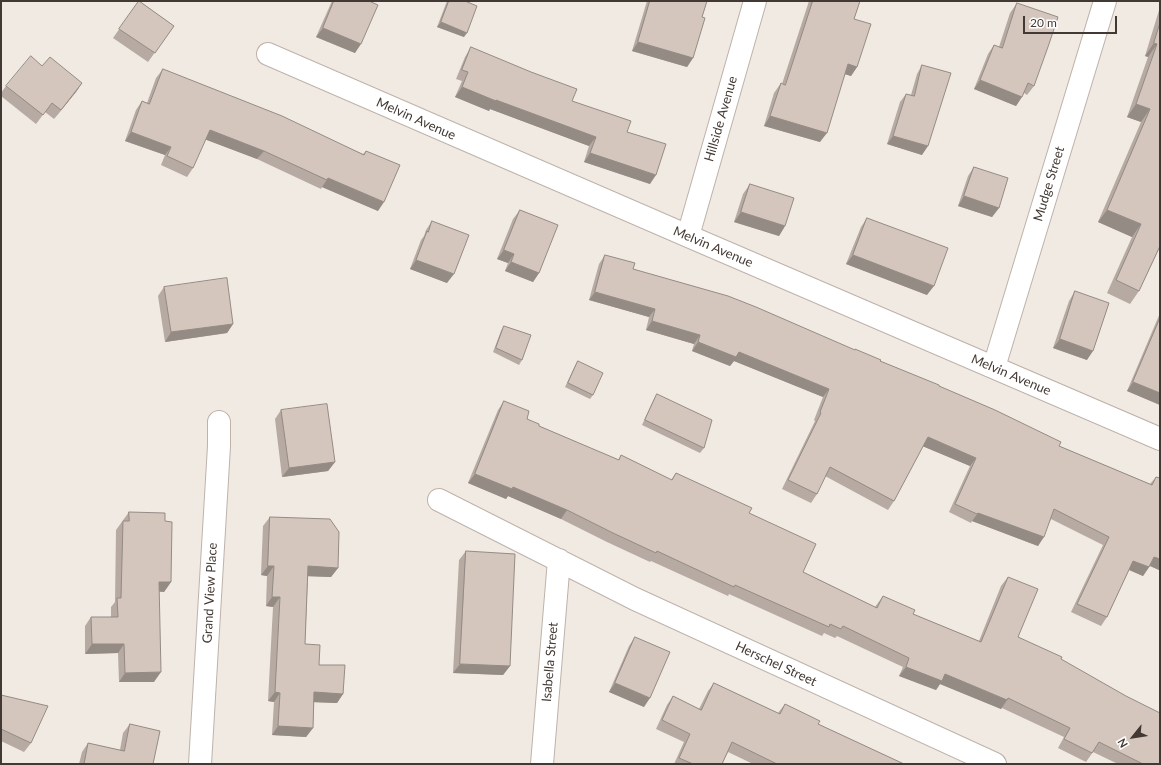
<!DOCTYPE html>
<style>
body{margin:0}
#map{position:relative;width:1161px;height:765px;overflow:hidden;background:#f0eae3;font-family:Lato,sans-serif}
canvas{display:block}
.frame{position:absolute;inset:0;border:2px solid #423934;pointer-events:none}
.north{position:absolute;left:1113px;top:717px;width:40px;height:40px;-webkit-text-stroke:3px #fff;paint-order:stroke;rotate:240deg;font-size:11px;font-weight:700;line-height:16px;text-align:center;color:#423934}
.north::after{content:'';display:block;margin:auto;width:14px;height:18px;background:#423934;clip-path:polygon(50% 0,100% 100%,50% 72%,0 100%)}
.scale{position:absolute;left:1023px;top:16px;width:94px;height:18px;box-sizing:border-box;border:2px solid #423934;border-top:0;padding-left:5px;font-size:12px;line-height:14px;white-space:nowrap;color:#423934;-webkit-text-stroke:3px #fff;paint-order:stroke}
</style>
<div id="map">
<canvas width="1161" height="765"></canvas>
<div class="frame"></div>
<div class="north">N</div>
<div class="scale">20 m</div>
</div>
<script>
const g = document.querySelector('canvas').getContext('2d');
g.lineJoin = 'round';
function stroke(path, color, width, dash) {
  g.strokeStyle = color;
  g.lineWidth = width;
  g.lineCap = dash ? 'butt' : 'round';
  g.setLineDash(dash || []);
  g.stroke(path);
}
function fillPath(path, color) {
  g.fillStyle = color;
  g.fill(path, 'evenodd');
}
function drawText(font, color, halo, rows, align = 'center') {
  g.font = font + ' Lato,sans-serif';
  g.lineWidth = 3;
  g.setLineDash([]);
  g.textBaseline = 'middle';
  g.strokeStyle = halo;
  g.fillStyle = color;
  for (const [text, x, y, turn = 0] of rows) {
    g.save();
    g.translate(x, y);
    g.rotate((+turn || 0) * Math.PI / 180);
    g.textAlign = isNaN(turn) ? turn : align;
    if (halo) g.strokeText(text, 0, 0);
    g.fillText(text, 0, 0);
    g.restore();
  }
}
const street = new Path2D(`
 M268,54L688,236L1160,439
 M688,236L755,1
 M994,367L1105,1
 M439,500L635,599L995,764
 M200,764L219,446V422
 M542,764L559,560`);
stroke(street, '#beb2aa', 24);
stroke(street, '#fff', 22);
fillPath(new Path2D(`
 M139,1L174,26L148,62L113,38Z
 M332,1H369L355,53L316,37Z
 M447,1H465L464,37L437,27Z
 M647,1H707L702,17L693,58L687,67L632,51Z
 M809,1H860L854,19L857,67L851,76L845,74L820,142L764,126L774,93L781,83L782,84Z
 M1017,3L1034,86L1027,95L1024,93L1016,106L974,89L988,54L994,45L999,47L1010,13Z
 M1160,7V249H1159L1139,291L1130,304L1107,293L1132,237L1098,222L1141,122L1127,117L1148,57L1145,56Z
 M471,47L627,132L650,184L584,162L589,146L490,109L489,111L455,97L462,81L456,79L465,57Z
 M922,65V155L887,144L900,102L906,94L911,95L917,74Z
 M42,66L82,83L76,92L54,119L45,112L36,124L1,96V93L6,86Z
 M163,69L363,154L366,151L378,211L322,187L321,189L257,159L205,139L193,168L187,177L161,165L165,155L125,141L136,110L142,101L147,103L156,78Z
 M974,167L999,208L992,217L958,206L968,176Z
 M750,184L785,226L779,236L734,222L743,194Z
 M520,210L539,273L533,282L505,271L508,263L497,259L513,219Z
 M867,218L927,295L846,264L861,227Z
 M432,221L447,283L410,269L421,240L424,236L426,230Z
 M605,255L633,269L880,361L939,386L1059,446L1150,484L1156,477L1159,570L1150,566L1143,576L1129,570L1107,617L1101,626L1071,612L1103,545L1051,519L1038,546L972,521L971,523L949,512L970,466L923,446L894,501L888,510L825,476L817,494L811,503L782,489L815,421L814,420L823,397L734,361L730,366L692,351L694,344L646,330L649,317L589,300L599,264Z
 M164,287L233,324L227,333L165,342L158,296Z
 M1075,291L1087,360L1053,348L1069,301Z
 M1160,313V405L1127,391Z
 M504,326L522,360L519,365L493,352L501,331Z
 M578,361L593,395L590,399L565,387L575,366Z
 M657,394L704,448L700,453L642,425L654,399Z
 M504,401L527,419L539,426L618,460L621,455L671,480L676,473L749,513L803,572L875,607L883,596L913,614L979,641L1001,586L1008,577L1018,637L1061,659L1160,764H1118L1093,752L1086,762L1058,748L1064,737L1002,708L1001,709L940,684L936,690L899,676L903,667L837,636L835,638L824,633L822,636L729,594L728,596L651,561L650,562L607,542L561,519L508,496L506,499L468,483L498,410Z
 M281,410L335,462L328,471L282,477L275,419Z
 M129,512L165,521L171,582L164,592L159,591L154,682H119L118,653L85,654V626L91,617H111V607L115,602L116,530Z
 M270,517L338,568L331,577L308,576L305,644L319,665L343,694L337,703L314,702L313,728L306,737L272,735L274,702L268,701L273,607L266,606L267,576L261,575L263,526Z
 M466,551L510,666L503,675L453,673L459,560Z
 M635,637L644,707L609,692L629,646Z
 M714,683L778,713L785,704L818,724L904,764H753L728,752L722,764H674L684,742L656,729L667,705L673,696L699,709L708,691Z
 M1,695L31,743L24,752L1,741Z
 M130,724L153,764H79L82,752L88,743L120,750L123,733Z`), '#b6aaa3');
fillPath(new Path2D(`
 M441,22L467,33L464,37L437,27Z
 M323,28L361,44L355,53L316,37Z
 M638,42L693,58L687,67L632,51Z
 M1154,43L1157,44L1148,57L1145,56Z
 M848,64L857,67L851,76L841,73Z
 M980,80L1022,97L1016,106L974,89Z
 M82,83L76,92L54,119Z
 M462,87L496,100L596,137L589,146L490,109L489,111L455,97Z
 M1136,104L1150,109L1141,122L1127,117Z
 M770,116L827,133L820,142L764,126Z
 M210,130L264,151L257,159L204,139Z
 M131,132L171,147L165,155L125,141Z
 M893,136L928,146L922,155L887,144Z
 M590,153L656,175L650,184L584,162Z
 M328,178L384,202L378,211L322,187Z
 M964,196L999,208L992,217L958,206Z
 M1107,210L1141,224L1132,237L1098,222Z
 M741,212L785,226L779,236L734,222Z
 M504,250L514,254L508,263L497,259Z
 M853,255L934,286L927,295L846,264Z
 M416,260L454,274L447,283L410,269Z
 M511,262L539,273L533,282L505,271Z
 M595,292L655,309L649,317L589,300Z
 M652,321L700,335L694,344L646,330Z
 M233,324L227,333L165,342L171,332Z
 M1060,339L1093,351L1087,360L1053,348Z
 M698,342L739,352L829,389L823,397L734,361L730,366L692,351Z
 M1133,382L1160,393V405L1127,391Z
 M928,437L976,458L970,466L922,446Z
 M335,462L328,471L282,477L289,468Z
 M475,474L513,487L567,510L561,519L508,496L506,499L468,483Z
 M978,513L1044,537L1038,546L972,521Z
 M1154,557L1160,559V568L1159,570L1148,565Z
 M1133,561L1149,567L1143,576L1127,569Z
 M268,566H274L267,576L261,575Z
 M308,566L338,568L331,577L301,576Z
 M159,582H171L164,592L152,591Z
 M272,597H280L273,607L266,606Z
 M92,644H124L118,653L85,654Z
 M460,664L510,666L503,675L453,673Z
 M906,667L945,674L1007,700L1001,709L940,684L936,690L899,676Z
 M161,672L154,682H119L125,673Z
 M615,683L650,698L644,707L609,692Z
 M275,692L280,693L274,702L268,701Z
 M314,692L343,694L337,703L308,702Z
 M278,726L313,728L306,737L272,735Z`), '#948b84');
const building = new Path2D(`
 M139,1L174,26L155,53L119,29Z
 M334,1H369L378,5L361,44L323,28Z
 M449,1H465L477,6L467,33L441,22Z
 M650,1H707L702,17L705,18L693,58L638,42Z
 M813,1H860L854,19L871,24L857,67L848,64L827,133L770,116L781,83L785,85Z
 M1017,3L1058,17L1049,44L1034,86L1028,83L1022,97L980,80L994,45L1002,48Z
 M1160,23V246L1139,291L1116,280L1141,224L1107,210L1150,109L1136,104L1157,44L1154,43Z
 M471,47L531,72L577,89L572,101L631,121L627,132L666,144L656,175L590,153L596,137L496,100V101L462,87L468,72L462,70Z
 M31,56L42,66L50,57L82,83L61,110L52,103L43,115L6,86Z
 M922,65L951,73L928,146L893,136L906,94L914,96Z
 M163,69L282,116L364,155L366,151L400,165L384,202L328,178L327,180L264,151L210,130L193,168L167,156L171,147L131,132L142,101L149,104Z
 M974,167L1008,178L999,208L964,196Z
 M750,184L794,198L785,226L741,212Z
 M520,210L558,225L539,273L511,262L514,254L504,250Z
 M867,218L948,248L934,286L853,255Z
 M432,221L469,235L454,274L416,260L427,231L428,232Z
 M605,255L635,263L633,269L728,296L756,307L855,350V349L881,360L880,361L939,385V386L995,410L1061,442L1059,446L1152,485L1156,477L1160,478V559L1154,557L1149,567L1133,561L1107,617L1077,604L1109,537L1054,509L1044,537L978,513L977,514L955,504L976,458L928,437L894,501L830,467L817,494L788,480L821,413L820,412L829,389L739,352L736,357L698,342L700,335L652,321L655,309L595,292Z
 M227,278L233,324L171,332L164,287Z
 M1075,291L1109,303L1093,351L1060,339Z
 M1160,318V393L1133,382Z
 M504,326L531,335L522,360L496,348Z
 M578,361L603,373L593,395L568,383Z
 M657,394L712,420L704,448L645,420Z
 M504,401L529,411L527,419L539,424V426L619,460L621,455L672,480L676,473L752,508L749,513L816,544L803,572L877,608L883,596L915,610L913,614L981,642L1008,577L1038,589L1018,637L1062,657L1061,659L1126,696L1160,713V764H1143L1099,742L1092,753L1064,739L1070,728L1008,698L1007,700L945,674L942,681L906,667L909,658L843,626L841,629L830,624L829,627L735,585L734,587L657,551L656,553L613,533L567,510L513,487L512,489L475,474Z
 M327,404L335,462L289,468L281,410Z
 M129,512L165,513V521L172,522L171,582H159L161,672L125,673L124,644H92L91,617H118L117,598H121L123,521H129Z
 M270,517L330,519L339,532L338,568L308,566L305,644L320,645L319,665H345L343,694L314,692L313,728L278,726L280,693L275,692L280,597H272L274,566H268Z
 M466,551L515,554L510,666L460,664Z
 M635,637L670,652L650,698L615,683Z
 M714,683L780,714L785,704L820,721L818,724L904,764H777L732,742L722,764H693L679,758L690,734L662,720L673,696L701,710Z
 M1,695L48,706L31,743L1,729Z
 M130,724L160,731L153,764H84L88,743L124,751Z`);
fillPath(building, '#d4c6bd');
stroke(building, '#948b84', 1);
drawText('13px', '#423934', '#fff', [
 ["Melvin Avenue",416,119,24],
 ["Hillside Avenue",721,119,-74],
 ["Mudge Street",1049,184,-73],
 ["Melvin Avenue",713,247,23],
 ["Melvin Avenue",1011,375,23],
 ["Grand View Place",210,593,-87],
 ["Isabella Street",550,662,-85],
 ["Herschel Street",776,664,25]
]);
</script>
